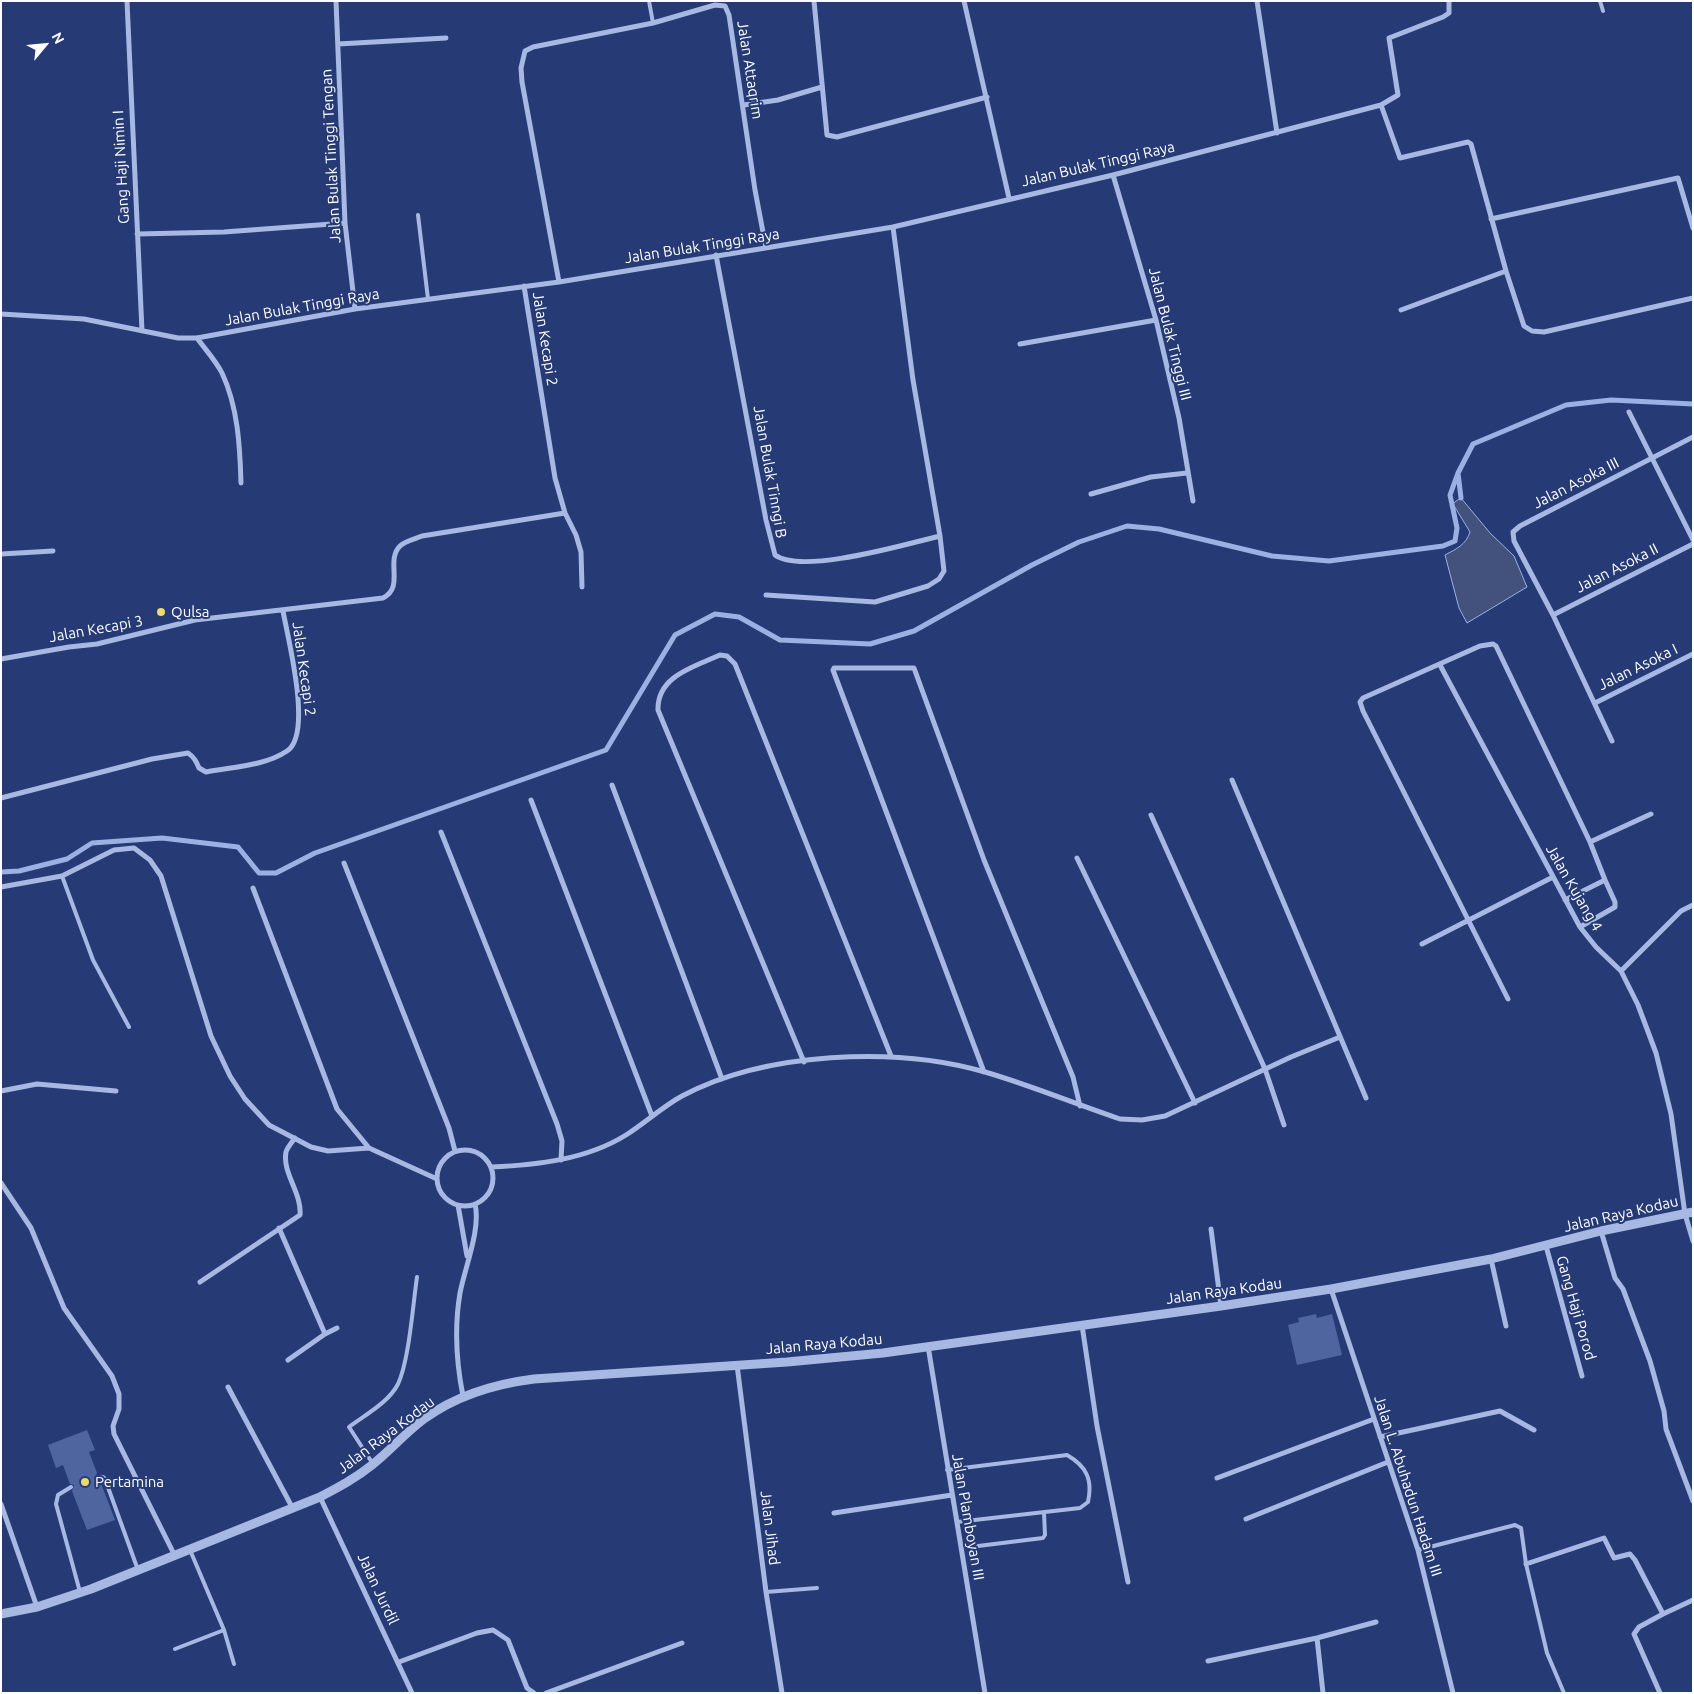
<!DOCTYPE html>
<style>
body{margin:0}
#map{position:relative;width:1694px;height:1694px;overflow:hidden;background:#263b76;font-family:Ubuntu,sans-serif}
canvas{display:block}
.frame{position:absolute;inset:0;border:2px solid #fff;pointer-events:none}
.north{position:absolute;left:20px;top:20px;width:50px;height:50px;-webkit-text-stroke:4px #263b76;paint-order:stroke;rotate:62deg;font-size:14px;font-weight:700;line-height:20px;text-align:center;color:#fff}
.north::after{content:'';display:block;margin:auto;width:18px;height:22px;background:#fff;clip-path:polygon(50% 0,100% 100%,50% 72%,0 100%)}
</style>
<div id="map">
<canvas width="1694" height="1694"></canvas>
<div class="frame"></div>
<div class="north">N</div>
</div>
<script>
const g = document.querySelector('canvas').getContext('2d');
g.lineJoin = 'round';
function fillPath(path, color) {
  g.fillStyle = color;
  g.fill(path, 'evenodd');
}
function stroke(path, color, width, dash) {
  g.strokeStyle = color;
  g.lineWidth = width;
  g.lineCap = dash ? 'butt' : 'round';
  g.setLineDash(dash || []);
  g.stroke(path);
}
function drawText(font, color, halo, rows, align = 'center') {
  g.font = font + ' Ubuntu,sans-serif';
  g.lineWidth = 4;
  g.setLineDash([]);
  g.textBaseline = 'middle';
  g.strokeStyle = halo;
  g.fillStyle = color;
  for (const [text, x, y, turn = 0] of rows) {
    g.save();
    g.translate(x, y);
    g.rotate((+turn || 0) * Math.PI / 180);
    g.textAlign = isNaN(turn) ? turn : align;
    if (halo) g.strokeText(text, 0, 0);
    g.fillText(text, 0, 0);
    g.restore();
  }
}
const water = new Path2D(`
 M1461,498L1490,533L1514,556L1527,587L1467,623L1459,608L1445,555C1456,549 1466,545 1470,532L1453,504Z`);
fillPath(water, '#42527d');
stroke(water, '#9cb1e3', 1);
stroke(new Path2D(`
 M1461,498L1458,473L1473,444L1566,405L1611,400L1693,404
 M1,872L19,871L67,859L92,843L162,838L238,847L259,873H276L315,853L606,750L675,635L715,614L739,617L780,640L870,644L914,631L1032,565L1079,542L1127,526L1159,529L1272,556L1329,561L1443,546L1455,541L1457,528L1450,495L1458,473`), '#9cb1e3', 5);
fillPath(new Path2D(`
 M1316,1314L1317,1318L1332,1314L1342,1355L1297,1365L1288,1325L1299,1322L1298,1318Z
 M87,1430L95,1450L89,1452L97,1473L95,1478L100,1481L115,1520L87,1530L72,1491L74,1485L70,1484L63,1465L56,1468L48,1445Z`), '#4e65a0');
stroke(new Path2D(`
 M649,1L653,23
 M1600,1L1603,11
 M418,215L428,299
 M62,876L93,960L129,1027
 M373,1464L349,1427C365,1415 389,1402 398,1384C409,1361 413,1304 417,1277
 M947,1470L1067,1455C1086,1466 1093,1479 1088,1502L1080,1508L957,1522
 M98,1477H103L105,1479L138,1570
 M71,1487L58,1495L56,1504L80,1592
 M978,1546L1043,1538L1045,1535L1044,1513
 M190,1550L224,1630L234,1664
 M1418,1550L1515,1525L1521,1528L1526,1564L1547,1653L1564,1693
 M766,1592L817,1588
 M175,1649L224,1630`), '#a7b8e2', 4);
stroke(new Path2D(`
 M127,1L142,331
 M336,1L345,223L355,309
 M814,1L827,135L837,137L987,97
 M964,1L1009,198
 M1257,1L1277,133
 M338,44L446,38
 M744,105L778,100L822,87
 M1381,105L1400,158L1468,142L1471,144L1506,271L1524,326L1532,331L1544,332L1693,298
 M1113,175L1156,320L1179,418L1193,501
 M1491,219L1678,178L1693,228
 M137,234L224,232L345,223
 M716,255L766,520L775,555C802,575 906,544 940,536
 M559,282L522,82L521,68L525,51L533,47L653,23L715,5L725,6L729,15L755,190L766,248
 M524,286L555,478L565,513L576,535L581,552L582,587
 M1401,310L1506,271
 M1,314L84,319L178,338H197L355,309L559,282L893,227L1113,175L1381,105L1398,95L1389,38L1443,17L1449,13V1
 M197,338C205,349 216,361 222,373C238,407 240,447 241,483
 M1020,344L1156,320
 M1629,412L1693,540
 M1091,494L1151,477L1187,473
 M1,554L53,551
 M766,595L875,602L928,586L939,579L944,571L940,536L913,380L893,227
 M1553,615L1693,544
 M1,659L69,647L97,644L195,620L383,598C405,587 385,561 400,546C405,541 415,539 422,536L565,513
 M1440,665L1580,927L1596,947L1621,971L1638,1005L1656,1053L1671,1114L1685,1214L1693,1241
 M1595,703L1693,654
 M1612,741L1553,615L1514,541L1513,532L1520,526L1693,437
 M1232,780L1366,1098
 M612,785L722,1079
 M1,798L152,759L188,753C194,757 196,761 199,768L206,772C232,767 265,766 287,751C313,734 288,639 283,611
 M531,800L652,1116
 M1151,815L1265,1069L1284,1125
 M441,832L557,1124L562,1141L561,1160
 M1590,842L1651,814
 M1077,858L1195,1103
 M344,863L449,1128L455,1151
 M1,887L62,876L114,850L134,848L150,860L161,876L211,1036L230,1076L245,1099L269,1125L311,1147L328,1151L369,1148
 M253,888L337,1109L369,1148L437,1179
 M1580,927L1615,907V902L1605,880
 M1422,944L1553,877
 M1621,971L1681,911L1693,905
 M1508,999L1363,711L1360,702L1363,698L1480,646L1493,644L1496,646L1590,842L1605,880L1565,900
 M804,1062L658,710C657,676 694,667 720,655L727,656L735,664L891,1056
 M984,1072L833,670L834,668H914L984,860L1073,1077L1080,1106
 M1,1091L37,1084L116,1091
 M437 1178a28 28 0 1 1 56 0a28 28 0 1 1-56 0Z
 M491,1167C536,1165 586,1160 626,1135C645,1123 662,1107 682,1096C765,1052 895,1046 985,1072C1030,1085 1075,1104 1120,1119L1142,1120L1165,1116L1291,1057L1340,1037
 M1,1183L31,1228L64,1308L112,1376L119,1394V1409L113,1426L114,1434L174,1554
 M458,1205L467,1256
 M279,1228L325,1334
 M1211,1229L1221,1306
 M1601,1231L1615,1278L1623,1289L1650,1361L1664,1411L1666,1429L1693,1501
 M1546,1246L1582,1376
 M1491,1259L1506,1326
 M200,1282L300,1215C302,1193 282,1173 286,1152C287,1148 292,1142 295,1138
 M1331,1289L1418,1550L1453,1693
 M1082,1325L1097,1426L1128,1582
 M928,1346L985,1693
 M288,1360L325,1334L337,1328
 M737,1365L766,1592L782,1693
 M228,1387L292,1507
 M463,1396C456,1361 454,1329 460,1293C465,1267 481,1229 475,1204
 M1380,1437L1500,1411L1534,1430
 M1217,1478L1374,1419
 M320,1497L412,1693
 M1,1504L37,1607
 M834,1513L952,1495
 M1246,1519L1388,1462
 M1526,1564L1604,1538L1614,1558L1630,1554L1635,1560L1663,1614L1693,1600
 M1317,1638L1323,1693
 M1208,1661L1317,1638L1376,1622
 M399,1662L477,1633L493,1630L508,1640L527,1688L534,1693
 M546,1693L682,1643
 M1660,1693L1634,1634L1639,1627L1663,1614`), '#a7b8e2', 5);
stroke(new Path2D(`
 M1,1614L37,1607L91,1589L320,1497C339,1487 356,1478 372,1465C390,1451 405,1433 424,1419C457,1395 494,1384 534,1379L787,1362L883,1353L1221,1306L1331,1289L1491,1259L1601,1231L1693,1212`), '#a7b8e2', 9);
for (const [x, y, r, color] of [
 [161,612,5,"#ebdb6d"],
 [85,1482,5,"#ebdb6d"]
]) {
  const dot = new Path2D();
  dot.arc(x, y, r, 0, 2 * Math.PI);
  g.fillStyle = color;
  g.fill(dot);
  stroke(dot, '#263b76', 2);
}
drawText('15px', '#fff', '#263b76', [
 ["Jalan Attaqrim",750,70,81],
 ["Jalan Bulak Tinggi Tengan",331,156,-93],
 ["Jalan Bulak Tinggi Raya",1098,164,-13],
 ["Gang Haji Nimin I",121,167,-93],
 ["Jalan Bulak Tinggi Raya",702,246,-9],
 ["Jalan Bulak Tinggi Raya",302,307,-10],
 ["Jalan Bulak Tinggi III",1170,334,76],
 ["Jalan Kecapi 2",545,339,81],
 ["Jalan Bulak Tinngi B",770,472,80],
 ["Jalan Asoka III",1576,483,-27],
 ["Jalan Asoka II",1617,568,-27],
 ["Jalan Kecapi 3",96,629,-10],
 ["Jalan Asoka I",1638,667,-26],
 ["Jalan Kecapi 2",304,669,82],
 ["Jalan Kujang 4",1574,888,60],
 ["Jalan Raya Kodau",1621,1214,-13],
 ["Jalan Raya Kodau",1224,1291,-8],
 ["Gang Haji Porod",1576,1308,74],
 ["Jalan Raya Kodau",824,1344,-5],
 ["Jalan Raya Kodau",386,1435,-37],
 ["Jalan L. Abuhadun Hadam III",1408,1486,72],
 ["Jalan Plamboyan III",968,1517,80],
 ["Jalan Jihad",770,1528,83],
 ["Jalan Jurdil",378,1589,65]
]);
drawText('15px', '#fff', '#263b76', [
 ["Qulsa",171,612],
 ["Pertamina",95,1482]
], 'left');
</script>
